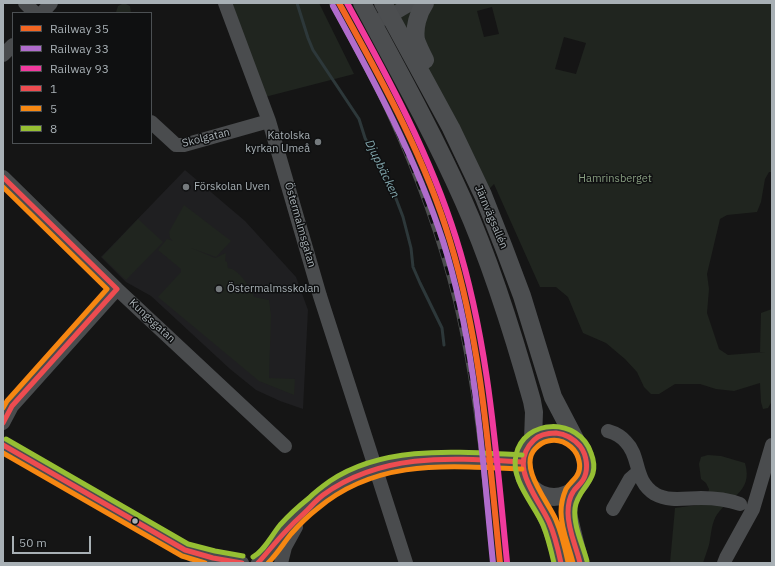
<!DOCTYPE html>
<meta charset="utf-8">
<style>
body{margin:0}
#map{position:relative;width:775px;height:566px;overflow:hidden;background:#151515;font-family:"IBM Plex Sans",sans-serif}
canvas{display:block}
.frame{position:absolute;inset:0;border:4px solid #a8b0b5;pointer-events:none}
.legend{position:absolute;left:12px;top:12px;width:140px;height:132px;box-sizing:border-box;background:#0f1011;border:1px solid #4c5053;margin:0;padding:5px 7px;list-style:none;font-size:12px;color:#a8b0b5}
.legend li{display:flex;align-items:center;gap:8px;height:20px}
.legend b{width:20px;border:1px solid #4c5053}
.scale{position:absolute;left:12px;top:536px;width:79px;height:18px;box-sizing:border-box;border:2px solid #a8b0b5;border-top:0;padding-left:5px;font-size:12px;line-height:14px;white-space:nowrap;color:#a8b0b5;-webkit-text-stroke:3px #0f1011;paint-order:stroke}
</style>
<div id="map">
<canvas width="775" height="566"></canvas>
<div class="frame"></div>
<ul class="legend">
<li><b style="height:5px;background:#f26522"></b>Railway 35</li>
<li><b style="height:5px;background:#b06ccc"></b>Railway 33</li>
<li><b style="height:5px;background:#f13a9d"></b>Railway 93</li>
<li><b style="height:5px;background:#ed4c50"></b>1</li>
<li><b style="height:5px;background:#f68712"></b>5</li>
<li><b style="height:5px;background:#96bf33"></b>8</li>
</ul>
<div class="scale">50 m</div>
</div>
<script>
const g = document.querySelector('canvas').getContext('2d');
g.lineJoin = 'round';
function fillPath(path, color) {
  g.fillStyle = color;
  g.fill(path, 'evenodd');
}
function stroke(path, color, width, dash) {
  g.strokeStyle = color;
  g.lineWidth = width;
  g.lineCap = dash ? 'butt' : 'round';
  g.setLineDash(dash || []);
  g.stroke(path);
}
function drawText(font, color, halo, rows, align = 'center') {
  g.font = font + ' "IBM Plex Sans",sans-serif';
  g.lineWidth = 3;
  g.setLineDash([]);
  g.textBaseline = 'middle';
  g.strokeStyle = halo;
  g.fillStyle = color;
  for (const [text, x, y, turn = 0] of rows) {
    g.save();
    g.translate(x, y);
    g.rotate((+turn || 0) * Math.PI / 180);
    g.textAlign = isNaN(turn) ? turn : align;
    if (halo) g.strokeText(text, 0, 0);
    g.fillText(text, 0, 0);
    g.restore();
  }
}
fillPath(new Path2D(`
 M330,3H348L401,102L434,174L460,246L479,321L487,366L496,442L508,563H492L480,443L471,368L464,324L445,251L420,180L405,147L387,109Z
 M185,170L245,221L296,277L308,310L303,409L280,401L256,390L230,369L151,296L126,282L101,257Z`), '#1f1f21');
fillPath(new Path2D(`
 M225,3H319L354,74L261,98Z
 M383,3H772V172H769L765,179L761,202L757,212L727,215L720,219L707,274L709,289L707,313L719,349L728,355L765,352H760L761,313L772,309V401L768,408L763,409L761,402L760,383L734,391L716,389L700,384H675L659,394H651L644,387L637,372L625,359L606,343L583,333L568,297L556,287H540L494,184L483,195ZM492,7L499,34L484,37L477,11ZM564,37L586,43L576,74L555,69Z
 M122,4H126L130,6L131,13H109L116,12L118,6Z
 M184,205L231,241L216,257L191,248L215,258L226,253L225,261L227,262L228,268C239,269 250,287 254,297L269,300L271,315L269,378L295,379L294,395L259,381L158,297L181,272V269L158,250L167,239L173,241L170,238L169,232Z
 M138,219L163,242L126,280L102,257Z
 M708,455L721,456L745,463C754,494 726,497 715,518C711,527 711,536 709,545C707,551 705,557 703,563H670L675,508L698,505L708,494L709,489L706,483L701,479L699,464L701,457Z`), '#20251f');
stroke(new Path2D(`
 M297,3L308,38L313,50L359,119L365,138L370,148L389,180L403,217L411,248L413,267L420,283L442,328L444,345`), '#2d383a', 3);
stroke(new Path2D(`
 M25,3L35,13
 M225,3L269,121L320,296L406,563
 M42,13L51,3
 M372,23L390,16L412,3
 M3,55L13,45
 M151,122L176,145H184L269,121
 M3,177L117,289L285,446
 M3,423L12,406L117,289
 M608,431C615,433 621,436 626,442C641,457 633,480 655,494C669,502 686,498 701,498C712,498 729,500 740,504
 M3,445L185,550L204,563
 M613,509L630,479L638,472
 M195,553L230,562L242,563
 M258,563L290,525L301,516
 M281,563L285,547L296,527
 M724,563L726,558L753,509L772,445`), '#4a4c4e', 14);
stroke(new Path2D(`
 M362,3C397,68 433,133 463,200C492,265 513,333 532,401L534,412L533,440
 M383,3L451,128L483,195L504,248L522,296L553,397L576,441
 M425,3C418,13 414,28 416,40C418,46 422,54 425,60
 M522 465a32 32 0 1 1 64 0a32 32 0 1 1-64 0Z
 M530,486C545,512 556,534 561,563
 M573,491L569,503L568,514L580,563`), '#4c4e50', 18);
const rail = new Path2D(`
 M331,3C350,38 370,74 387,110C415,171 439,235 455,300C476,387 484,475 493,563`);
stroke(rail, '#4b4d4e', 4.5);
stroke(rail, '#0f1011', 3, [9]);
stroke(new Path2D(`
 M301,516C312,504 324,493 338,484C391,451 462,460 522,462`), '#4a4c4e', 14);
stroke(new Path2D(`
 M3,177L117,289
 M3,423L12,406L117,289
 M3,445L185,550L213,558L242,563
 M258,563C273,546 284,531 301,516C309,509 315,501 323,495C383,452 452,458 522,462
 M561,563C558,549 555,535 549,522C538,497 507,466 534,440C539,435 548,433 556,433C565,434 574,439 580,446C587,455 589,470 583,480C580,485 575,488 573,492C569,498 568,506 568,513C568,530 576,546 580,563`), '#ed4c50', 5);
stroke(new Path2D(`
 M3,187L107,289L7,401L3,408
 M3,453L182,556L205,563
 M568,562C565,548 562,534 556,520C549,503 518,467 535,449C539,445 542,442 548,441C556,439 564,441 571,447C579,454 583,468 576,477C573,481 569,484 566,489C563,496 561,505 561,512C561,530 569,546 573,563
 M268,563C277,554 283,544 291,534C299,525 308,516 317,509C377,458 448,466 522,469`), '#f68712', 5);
stroke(new Path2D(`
 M6,439L188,544L215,551L243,556
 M253,557C265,550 271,536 280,525C289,515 299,506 309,498C315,492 323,486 330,481C385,444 460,452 522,455
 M554,563C551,550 548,537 543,525C534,504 510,480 516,455C524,418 579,417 591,453C602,481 578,486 575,508C573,526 583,545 587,561`), '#96bf33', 5);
stroke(new Path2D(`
 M339,3C381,79 425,157 450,241C482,346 489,455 500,563`), '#f26522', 6);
stroke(new Path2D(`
 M333,6C375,82 416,159 443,241C476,345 482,455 493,563`), '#b06ccc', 6);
stroke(new Path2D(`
 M347,3C389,79 430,155 456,238C489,343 496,453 507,562`), '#f13a9d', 6);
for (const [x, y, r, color] of [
 [318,142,4,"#757a7d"],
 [186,187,4,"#757a7d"],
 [219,289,4,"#757a7d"],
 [135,521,3.5,"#a8b0b5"]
]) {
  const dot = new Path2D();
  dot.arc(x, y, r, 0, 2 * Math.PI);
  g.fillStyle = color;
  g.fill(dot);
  stroke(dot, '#0f1011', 1.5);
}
drawText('11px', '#a8b0b5', '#0f1011', [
 ["Katolska",310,136,"right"],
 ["kyrkan Umeå",310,149,"right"],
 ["Förskolan Uven",194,187],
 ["Östermalmsskolan",227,289]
], 'left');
drawText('11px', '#a8b0b5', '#0f1011', [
 ["Skolgatan",206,138,-14],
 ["Järnvägsallén",491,217,67],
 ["Östermalmsgatan",300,225,74],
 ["Kungsgatan",152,321,43]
]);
drawText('11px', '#889e80', '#0f1011', [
 ["Hamrinsberget",615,179]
]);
drawText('italic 12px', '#82a7ad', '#0f1011', [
 ["Djupbäcken",382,169,64]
]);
</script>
